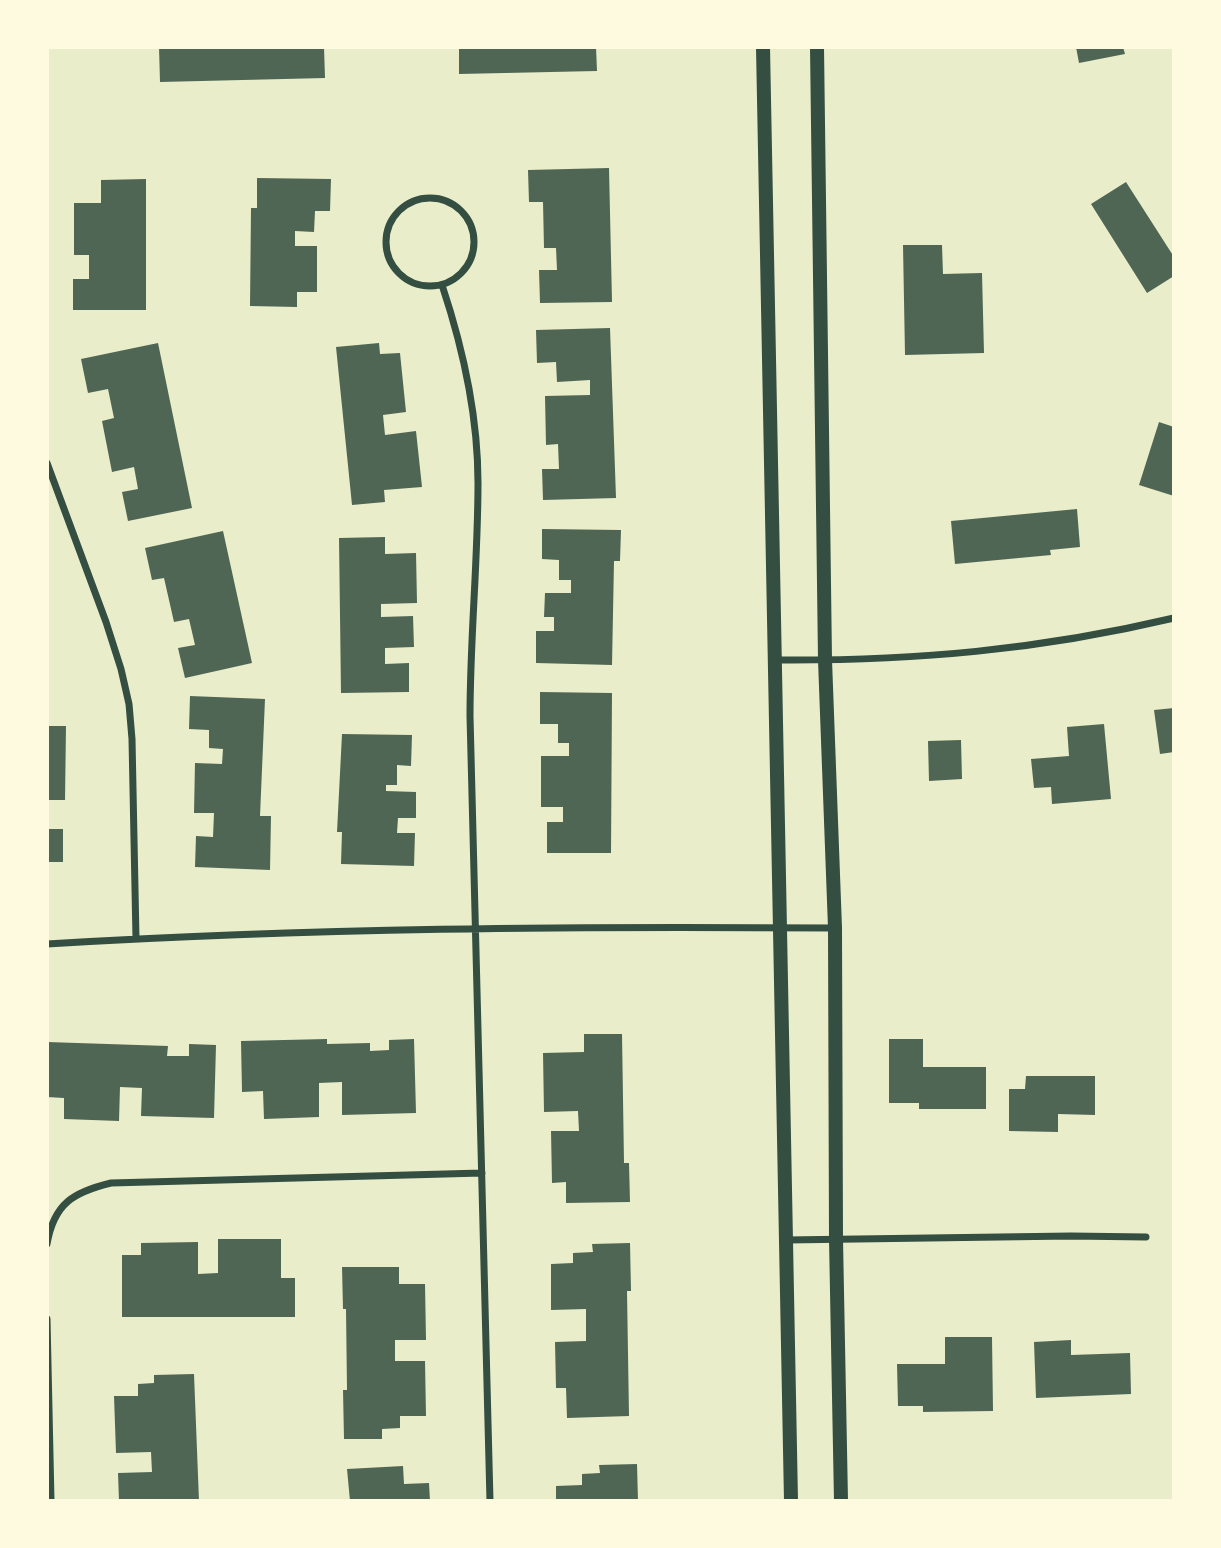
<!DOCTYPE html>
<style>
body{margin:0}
#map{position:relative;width:1221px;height:1548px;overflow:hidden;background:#e9edc9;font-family:"PT Sans",sans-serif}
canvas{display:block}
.frame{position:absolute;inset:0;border:49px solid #fefae0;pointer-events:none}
</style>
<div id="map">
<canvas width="1221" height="1548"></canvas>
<div class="frame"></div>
</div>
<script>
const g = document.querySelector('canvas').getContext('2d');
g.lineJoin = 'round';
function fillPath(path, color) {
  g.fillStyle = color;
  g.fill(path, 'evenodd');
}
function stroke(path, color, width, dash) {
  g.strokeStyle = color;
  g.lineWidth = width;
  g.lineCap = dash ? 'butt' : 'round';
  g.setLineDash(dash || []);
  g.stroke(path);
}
fillPath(new Path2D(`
 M159,47H324L325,78L160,82Z
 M459,47H596L597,71L459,74Z
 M1076,47H1123L1125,54L1079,63Z
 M609,168L612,302L540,303L539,270H557L556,248H544L543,202H529L528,170Z
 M257,178L331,179L330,211H315L314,232L295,231V246H317V292H297V307L250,306L251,208H257Z
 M146,179V310H73V279H89V255H74V203H101V180Z
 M1126,182L1174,257V276L1147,293L1091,204Z
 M903,245H942L943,274L982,273L984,353L905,355Z
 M610,328L616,498L543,500L542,469H559L558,444L546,445L545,396L590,395V380L557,382L556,362L537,363L536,330Z
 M158,343L192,508L128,521L122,492L138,489L134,467L112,472L102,421L114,418L108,389L88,393L81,359Z
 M379,343L380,354L400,353L406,412L383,415L385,435L416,431L422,487L384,490L385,502L352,505L336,347Z
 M1159,422L1174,427V496L1139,485Z
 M1077,509L1080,547L1050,550L1051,555L955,564L951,521Z
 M542,529L621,530L620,561H614L612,665L536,663V631H554V617H544L545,593H571V580H559V560L542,559Z
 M223,531L252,663L185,678L178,648L195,645L189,619L174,622L164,578L152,580L145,548Z
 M385,537V554L416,553L417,603L381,604V617L413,616L414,647L385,648V664L409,663V692L341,693L339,538Z
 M540,692L612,693L611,853H547V822H563V807H541V756H569V743H558V724H540Z
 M190,696L265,699L260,816H271L270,870L195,867L196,836L213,837L214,813H194L195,763L222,764L223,749L209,748V730L189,729Z
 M1174,708V752L1160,754L1154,710Z
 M1104,724L1111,799L1052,804L1051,787L1034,788L1031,759L1069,756L1067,727Z
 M47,726H66L65,800H47Z
 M342,734L412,735L411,766L397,765V785H386V791L416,792V818H398L397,833H415L414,866L341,864L342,832H337Z
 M961,740L962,779L929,781L928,741Z
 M47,829H63V862H47Z
 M584,1034H622L624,1163H629L630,1202L566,1203V1182L552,1183L551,1131H579L578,1111L544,1112L543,1053L584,1052Z
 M327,1039V1044L370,1043V1051L389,1050V1040L414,1039L416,1113L342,1115V1082L319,1083V1117L264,1119L263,1091L242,1092L241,1041Z
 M889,1039H923V1067H986V1109H919V1103H889Z
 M47,1042L168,1046L167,1056H189V1044L216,1045L214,1118L141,1116L142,1088L120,1087L119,1121L64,1119V1098L47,1097Z
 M1026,1076H1095V1115L1058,1114V1132L1009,1131V1089H1025Z
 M218,1239H281V1278H295V1317H122V1255H141V1243L198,1242V1274L218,1273Z
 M630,1243L631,1291H627L629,1416L567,1418L566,1388H556L555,1342L586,1341V1309L551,1310V1264L573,1263V1253L593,1252L592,1244Z
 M342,1267H399V1284H425L426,1340H395V1361H425L426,1416H400V1428L382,1429V1439H344L343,1390H347L346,1309H343Z
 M945,1337H992L993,1411L923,1412V1406H898L897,1364H945Z
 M1071,1340V1355L1130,1353L1131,1394L1036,1398L1034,1342Z
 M194,1374L199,1501H119L118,1473L152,1472L151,1452L116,1453L114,1396H138V1384L154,1383V1375Z
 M637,1464L638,1501H556V1486L582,1485V1474L600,1473L599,1465Z
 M403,1466L404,1484L429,1483L430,1501H350L347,1469Z`), '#4f6655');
stroke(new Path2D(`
 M386 242a44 44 0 1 1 88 0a44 44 0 1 1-88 0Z
 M442,285C463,348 478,415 478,483C478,561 470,638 470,716L490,1501
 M47,463L106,622L121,669L129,704L132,739L136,939
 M775,660C914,661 1039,650 1174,618
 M47,944C309,928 573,926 835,928
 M786,1240L1071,1236L1146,1237
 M47,1244C54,1203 74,1192 111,1183L482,1173
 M47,1319L51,1501`), '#344e41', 7);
stroke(new Path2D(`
 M763,47L791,1501
 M817,47L825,660L835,928L836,1239L841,1501`), '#344e41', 14);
</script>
